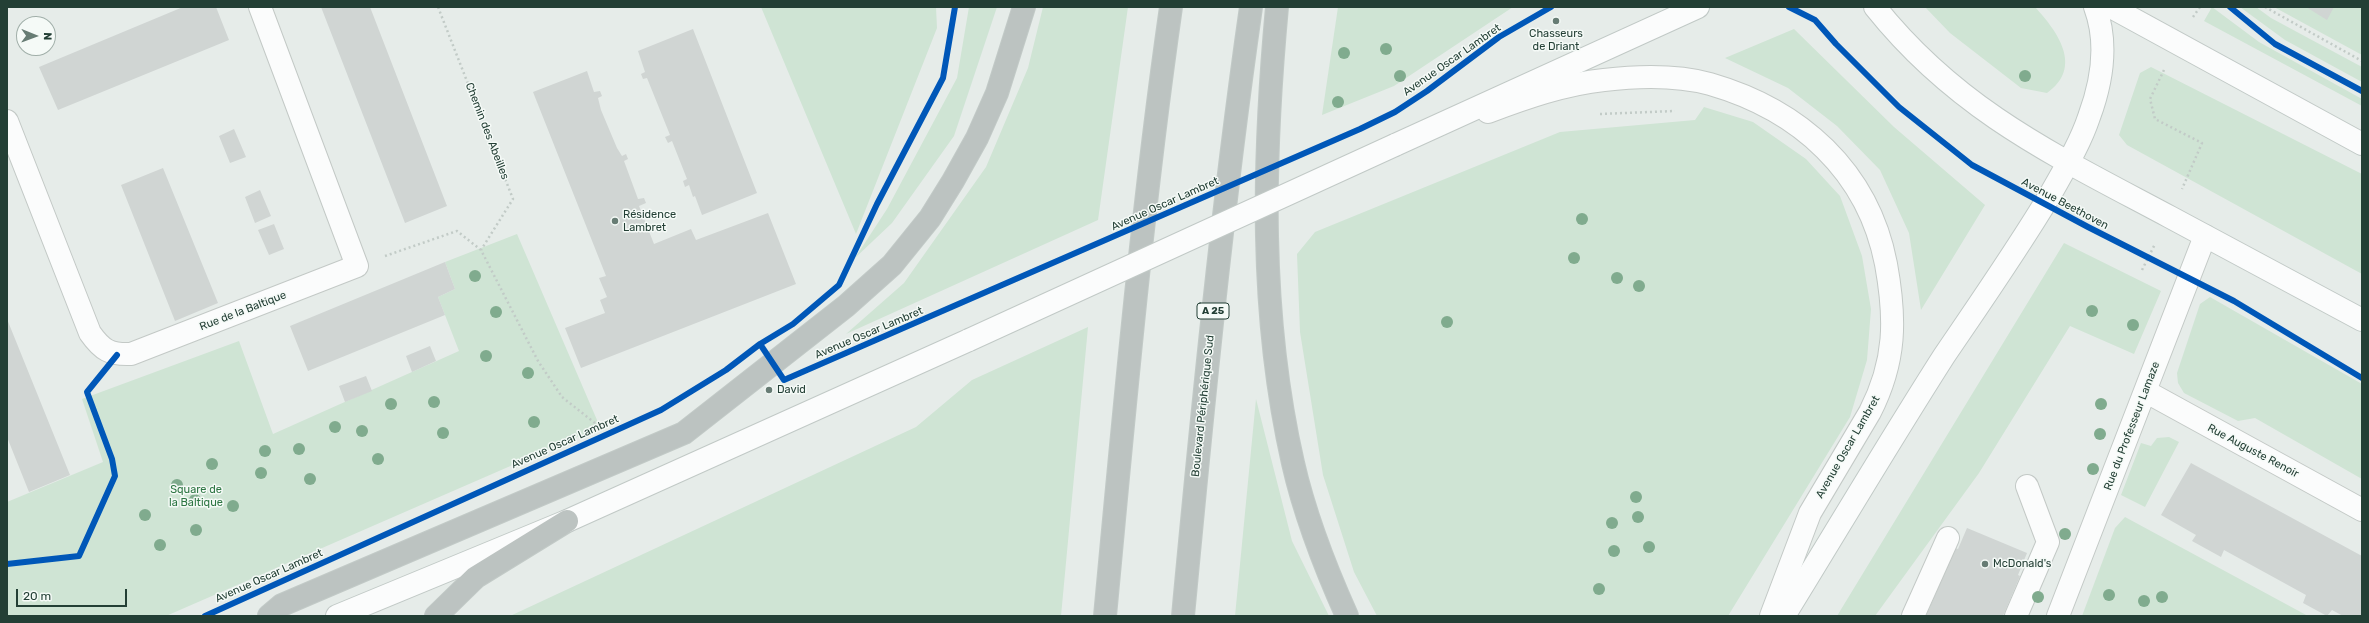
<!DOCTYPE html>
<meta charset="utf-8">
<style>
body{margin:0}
#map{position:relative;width:2369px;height:623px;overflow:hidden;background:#e6ece9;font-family:Rubik,sans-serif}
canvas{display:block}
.frame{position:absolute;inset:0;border:8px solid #233f35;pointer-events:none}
.north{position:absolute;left:16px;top:16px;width:40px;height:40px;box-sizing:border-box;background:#f5faf7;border:1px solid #a1afa9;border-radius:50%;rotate:91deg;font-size:11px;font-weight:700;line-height:16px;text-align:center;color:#233f35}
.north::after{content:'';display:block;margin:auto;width:14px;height:18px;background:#677c74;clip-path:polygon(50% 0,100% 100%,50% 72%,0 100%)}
.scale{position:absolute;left:16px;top:589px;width:111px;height:18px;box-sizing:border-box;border:2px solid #233f35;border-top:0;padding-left:5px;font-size:12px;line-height:14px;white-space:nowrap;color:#233f35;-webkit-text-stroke:3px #f5faf7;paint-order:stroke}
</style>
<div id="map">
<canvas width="2369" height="623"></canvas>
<div class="frame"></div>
<div class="north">N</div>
<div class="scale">20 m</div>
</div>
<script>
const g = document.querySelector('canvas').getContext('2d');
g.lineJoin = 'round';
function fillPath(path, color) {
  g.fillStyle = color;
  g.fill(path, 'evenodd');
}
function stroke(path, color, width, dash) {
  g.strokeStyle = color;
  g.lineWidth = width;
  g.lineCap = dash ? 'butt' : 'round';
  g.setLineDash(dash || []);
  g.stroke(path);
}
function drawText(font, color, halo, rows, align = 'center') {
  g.font = font + ' Rubik,sans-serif';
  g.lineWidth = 3;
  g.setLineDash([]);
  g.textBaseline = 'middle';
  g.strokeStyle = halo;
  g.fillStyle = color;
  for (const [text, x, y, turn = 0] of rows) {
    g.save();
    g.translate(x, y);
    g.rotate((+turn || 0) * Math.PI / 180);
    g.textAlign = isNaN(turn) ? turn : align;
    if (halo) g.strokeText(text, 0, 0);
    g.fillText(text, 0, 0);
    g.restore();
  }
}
fillPath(new Path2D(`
 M761,7H936L937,28L856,234Z
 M969,7H997L954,136L892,223L855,258L887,209L957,78Z
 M1043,7H1128L1098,220L846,334L904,283L986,167L1028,68Z
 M1338,7H1513L1394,86L1322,115Z
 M1925,7H2035C2057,31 2084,67 2047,93L2021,88L1950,33Z
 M2212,7L2259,42L2362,99V106L2204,21Z
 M2240,7H2256L2271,18L2362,67V82L2285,40Z
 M2274,7H2362V55Z
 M1794,29L1894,127L1985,205L1921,310L1909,233L1880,170L1837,126L1788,88L1725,58Z
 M2151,67L2362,174V274L2127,145L2119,135L2140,73Z
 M1704,107L1753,122L1806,159L1840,196L1862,256L1871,309L1867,360L1850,417L1728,616H1377L1354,572L1323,475L1300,332L1297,254L1315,232L1560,132L1695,120Z
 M517,234L600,427L166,616H7V502L103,462L82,399L239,341L273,434L459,351L438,297L455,289L445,262Z
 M2064,243L2161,291L2134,354L2070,326L1979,473L1875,616H1837Z
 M2210,297L2362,384V479L2255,418L2238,421L2184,393L2178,383L2177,373L2200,304Z
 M1088,327L1061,616H510L916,427L972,380Z
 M1256,399L1292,541L1329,616H1235Z
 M2169,437L2179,442L2145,507L2121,495L2141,443L2151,446L2157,438Z
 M2125,517L2308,616H2082L2115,528Z`), '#cfe4d4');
fillPath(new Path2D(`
 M183,7H216L229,40L58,110L39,67Z
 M321,7H370L447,206L405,223Z
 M2306,7H2334L2327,20Z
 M693,29L757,193L702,215L695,196L693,197L689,185L685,187L683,181L687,179L672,141L668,143L665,137L670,135L647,78L643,79L641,74L645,72L638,51Z
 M587,71L594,92L600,91L602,96L598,98L601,110L617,148L622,156L626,154L628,159L624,161L638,199L644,198L646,203L639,206L654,244L691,229L696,240L768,213L796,284L581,368L565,328L605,313L600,300L607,297L599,278L606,276L533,92Z
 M234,129L246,157L230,163L219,136Z
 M163,168L218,303L175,321L121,185Z
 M260,190L271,216L255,223L245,197Z
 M274,224L284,249L269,255L258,230Z
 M445,262L455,289L438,297L445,315L308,371L290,326Z
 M7,319L70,475L29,492L7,437Z
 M430,346L436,361L412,372L406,356Z
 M366,376L372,391L345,402L339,386Z
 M2191,463L2362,556V616H2343L2332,610L2327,616L2303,603L2306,595L2224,550L2221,557L2192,541L2196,535L2161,515Z
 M1967,528L2027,553L2018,575L2020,576L2003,616H1926L1955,548L1958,549Z`), '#d0d5d3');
const lane = new Path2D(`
 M1488,112C1525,98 1565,84 1604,80C1638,76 1677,75 1710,84C1800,110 1868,171 1886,264C1896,319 1896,361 1870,412L1810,513L1771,616
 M1913,616L1948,538
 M2016,616L2048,542L2027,486`);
const street = new Path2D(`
 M7,121L90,333C102,350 110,355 131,354L357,266L260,7
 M2145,391L2362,510
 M2058,616L2205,236`);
const secondary = new Path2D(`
 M1875,7C1958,111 2056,156 2170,217C2234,251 2298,286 2362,320
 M2111,7L2362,144
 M1395,145L1698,7
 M337,616L567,521L969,340
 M1784,616C1837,530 1889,442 1944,356C1980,303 2017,250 2050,195C2064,170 2080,144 2089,117C2102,82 2108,42 2095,7`);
const highway = new Path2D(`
 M1277,7C1263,159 1259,314 1293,463C1305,516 1325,567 1347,616
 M269,616L282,605L684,433L846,306L892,265L930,218L953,181L977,138L997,93L1024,7
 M436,616L476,577L567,521
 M1105,616C1124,413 1142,209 1171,7
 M1183,616C1202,413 1222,209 1251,7`);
stroke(lane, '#c3c9c6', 24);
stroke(street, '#c3c9c6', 24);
stroke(secondary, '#c1c9c6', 24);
stroke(highway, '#c2cac7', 24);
stroke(new Path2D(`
 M438,7L513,199L481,250
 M2265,7L2362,61
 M2193,17L2200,7
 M2164,70L2150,99L2155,119L2202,143L2182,189
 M1600,114L1675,111
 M385,256L457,231L481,250L538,361L562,397L600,427L604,434
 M2142,270L2155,244`), '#c2cbc7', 2.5, [2, 3]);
stroke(lane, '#fbfcfc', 22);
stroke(street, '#fbfcfc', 22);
stroke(secondary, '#fbfcfc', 22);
stroke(highway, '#bcc3c1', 22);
const secondaryBridge = new Path2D(`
 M969,340L1395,145`);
stroke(secondaryBridge, '#c1c9c6', 24, []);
stroke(secondaryBridge, '#fbfcfc', 22);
stroke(new Path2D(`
 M1789,7L1815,20L1836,44L1899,107L1972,165L2088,227L2234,301L2362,378
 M2230,7L2275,44L2362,91
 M760,344L793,324L839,285L877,204L943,78L955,7
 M7,564L79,556L115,476L112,459L87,392L117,355
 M205,616L661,410L726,370L760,344L784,380L1360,129L1395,112L1427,91L1499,37L1551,7`), '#0057b8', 6);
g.fillStyle = '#80ab8e';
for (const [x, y] of [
 [1386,49],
 [1344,53],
 [1400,76],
 [2025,76],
 [1338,102],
 [1582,219],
 [1574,258],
 [475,276],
 [1617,278],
 [1639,286],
 [2092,311],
 [496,312],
 [1447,322],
 [2133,325],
 [486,356],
 [528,373],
 [434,402],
 [391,404],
 [2101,404],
 [534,422],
 [335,427],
 [362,431],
 [443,433],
 [2100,434],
 [299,449],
 [265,451],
 [378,459],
 [212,464],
 [2093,469],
 [261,473],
 [310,479],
 [177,485],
 [1636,497],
 [195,500],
 [233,506],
 [145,515],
 [1638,517],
 [1612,523],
 [196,530],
 [2065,534],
 [160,545],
 [1649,547],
 [1614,551],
 [1599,589],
 [2109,595],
 [2038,597],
 [2162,597],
 [2144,601]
]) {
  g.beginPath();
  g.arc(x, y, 6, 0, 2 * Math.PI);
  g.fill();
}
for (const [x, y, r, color] of [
 [1556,21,4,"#677c74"],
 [615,221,4,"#677c74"],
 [769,390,4,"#677c74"],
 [1985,564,4,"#677c74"]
]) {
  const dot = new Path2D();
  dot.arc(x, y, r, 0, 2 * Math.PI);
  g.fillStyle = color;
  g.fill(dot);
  stroke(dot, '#f5faf7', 1.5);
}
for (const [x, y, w] of [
 [1213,311,32]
]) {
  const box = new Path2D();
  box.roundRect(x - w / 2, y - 8, w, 16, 3);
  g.fillStyle = '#f5faf7';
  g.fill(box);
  stroke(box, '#233f35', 1);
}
drawText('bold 10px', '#233f35', null, [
 ["A 25",1213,311]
]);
drawText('11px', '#233f35', '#f5faf7', [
 ["Chasseurs",1556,34,"center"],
 ["de Driant",1556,47,"center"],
 ["Résidence",623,215],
 ["Lambret",623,228],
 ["David",777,390],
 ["McDonald's",1993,564]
], 'left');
drawText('11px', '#233f35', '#f5faf7', [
 ["Avenue Oscar Lambret",1452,60,-35],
 ["Chemin des Abeilles",487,131,69],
 ["Avenue Oscar Lambret",1165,204,-24],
 ["Avenue Beethoven",2065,204,28],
 ["Rue de la Baltique",243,311,-21],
 ["Avenue Oscar Lambret",869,333,-23],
 ["Boulevard Périphérique Sud",1203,406,-84],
 ["Rue du Professeur Lamaze",2132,426,-69],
 ["Avenue Oscar Lambret",565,442,-24],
 ["Avenue Oscar Lambret",1848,447,-60],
 ["Rue Auguste Renoir",2253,451,28],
 ["Avenue Oscar Lambret",269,576,-24]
]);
drawText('11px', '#2d7643', '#f5faf7', [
 ["Square de",196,490],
 ["la Baltique",196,503]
]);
</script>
